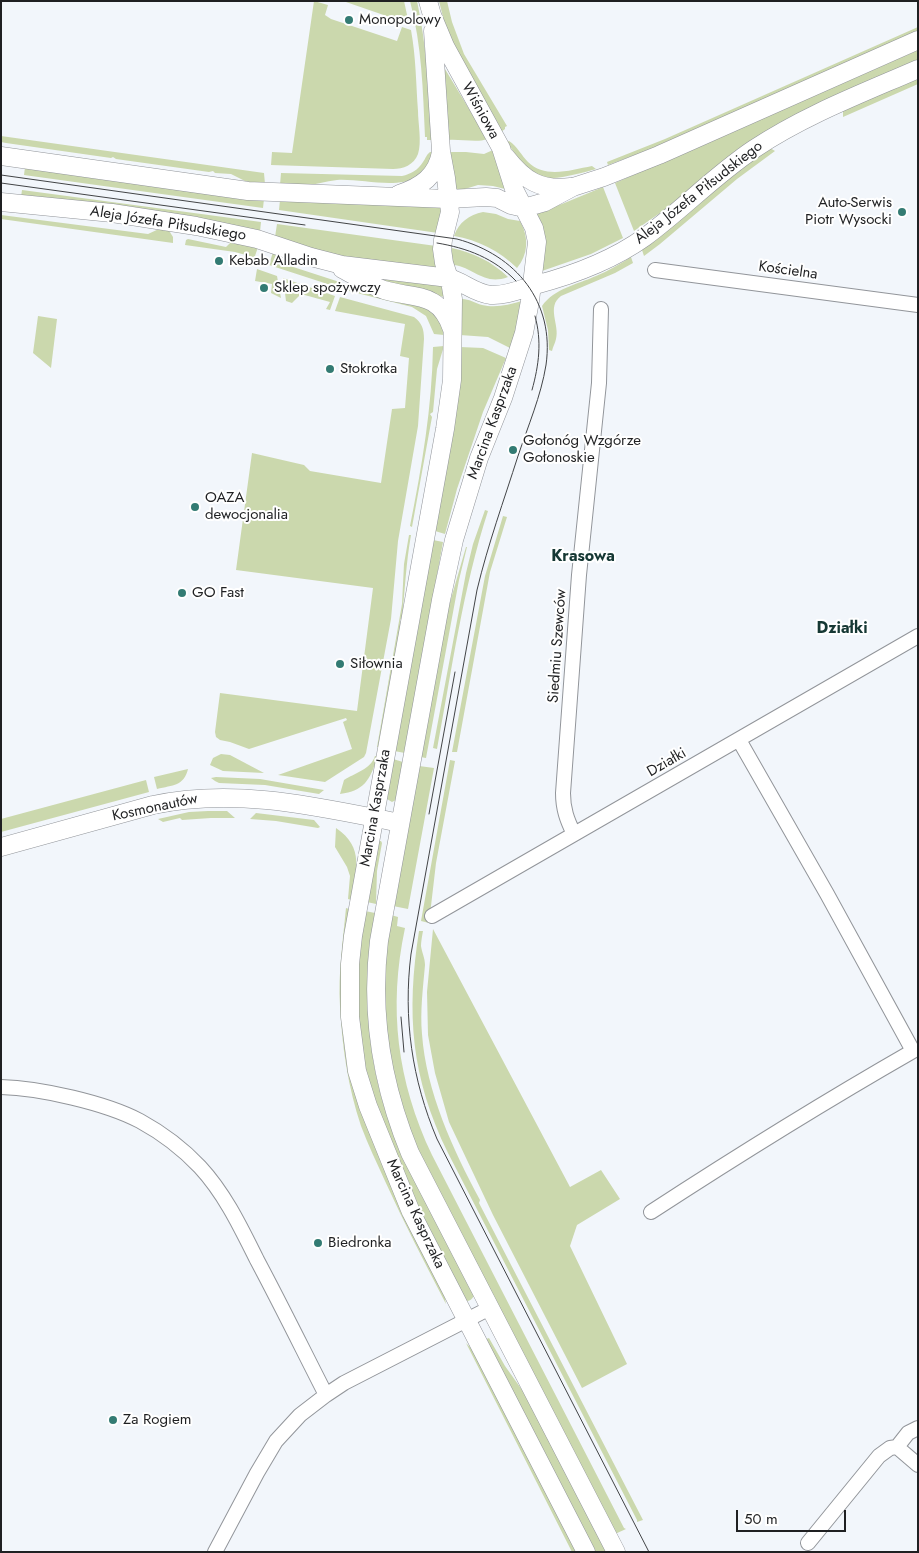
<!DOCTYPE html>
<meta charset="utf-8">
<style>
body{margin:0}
#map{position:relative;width:919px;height:1553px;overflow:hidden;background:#f2f6fb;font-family:Jost,sans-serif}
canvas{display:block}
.frame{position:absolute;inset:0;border:2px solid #1f2022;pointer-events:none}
.scale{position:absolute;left:736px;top:1510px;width:110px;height:22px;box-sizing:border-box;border:2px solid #1f2022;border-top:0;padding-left:6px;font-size:15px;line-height:18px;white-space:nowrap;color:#1f2022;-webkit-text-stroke:4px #fff;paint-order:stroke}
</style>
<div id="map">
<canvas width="919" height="1553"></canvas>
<div class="frame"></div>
<div class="scale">50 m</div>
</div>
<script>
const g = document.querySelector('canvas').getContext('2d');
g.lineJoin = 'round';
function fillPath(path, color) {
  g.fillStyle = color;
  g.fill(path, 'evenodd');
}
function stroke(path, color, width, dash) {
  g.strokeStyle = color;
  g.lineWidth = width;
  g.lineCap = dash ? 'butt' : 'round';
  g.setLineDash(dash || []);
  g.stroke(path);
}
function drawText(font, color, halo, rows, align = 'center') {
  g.font = font + ' Jost,sans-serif';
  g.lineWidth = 4;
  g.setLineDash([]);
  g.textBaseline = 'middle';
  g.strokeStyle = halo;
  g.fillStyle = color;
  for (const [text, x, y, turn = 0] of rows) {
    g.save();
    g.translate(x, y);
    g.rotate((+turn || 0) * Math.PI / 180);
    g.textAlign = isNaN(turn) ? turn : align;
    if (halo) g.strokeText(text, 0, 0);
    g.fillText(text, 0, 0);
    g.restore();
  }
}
fillPath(new Path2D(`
 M314,1L328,5L325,15L331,19L397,41L402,27L411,30C416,57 416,84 418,111C418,123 422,142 418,154C414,165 403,169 393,169L271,165L272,152L292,153Z
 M343,1H404L409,24L404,22Z
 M410,1H417C427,47 429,93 432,140H427V137H425C423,91 422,46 410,1Z
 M439,1H447L452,22L464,54L507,126L505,127V129L501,132L474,87L446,29Z
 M918,27V31L648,150L608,165L607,162L665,139Z
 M918,50V60L799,113L730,157L660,213L634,231L615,183Z
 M444,68L445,69L487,139C479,143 459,139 449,140Z
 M918,78V84L843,117V111Z
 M1,136L264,173L265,184L249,183L231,174L215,173L213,171L209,172L116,159L113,157L111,158L6,143L1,142Z
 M509,141C517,146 522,156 528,162C545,179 571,170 592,166L596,169C586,172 550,182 539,177C524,170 516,155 507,142Z
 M770,148L775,151L737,179L660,244L644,256L642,250C686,218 724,179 770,148Z
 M493,150L505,189L493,186L478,185L455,192L450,152H466L484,154Z
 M430,152H432C425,199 370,178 337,180C326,181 315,185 303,186C296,187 288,186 280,185L281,173L402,176C411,174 418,170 423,162C426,158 426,155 430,152Z
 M25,167L264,199L263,208L24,175Z
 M603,187L623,238L591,254L542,271L535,213L562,204Z
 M22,190L261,222L260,232L205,219L21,197Z
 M280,200L441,207L443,208L438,233L279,210Z
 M483,212L496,214L508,219L520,221L521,223C529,238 528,255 517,268C500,251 478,240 454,236C459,222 469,215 483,212Z
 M1,215L148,234L161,228L168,229L173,237V243L1,219Z
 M277,224L436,246L438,267L436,268L345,258L275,237Z
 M188,239L226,247L233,240L258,247L255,256L253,257L235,252L185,245L186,240Z
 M452,248C474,253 491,261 508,277C484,286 475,268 454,265L451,255Z
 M273,252L278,254L284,264L358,288L418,303L436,315L442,326L444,335L434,334L426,316L412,307L349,291L269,265Z
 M631,257L633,263L615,273L561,296C546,307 560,325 556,339C555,344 553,346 552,351L549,350L548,330L542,306C555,288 576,285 596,276C608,271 620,264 631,257Z
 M257,269L277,276L281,298L271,293L272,284L255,281Z
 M283,278L335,296L330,310L326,309L330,302L301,294L292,303L286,301Z
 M378,278L442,284L444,297L378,283L377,279Z
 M340,297L414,317C422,323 424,329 424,339L418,426L398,541L391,619L366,753L364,757L325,782L278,775L352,749L343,722L347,720L346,718L249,749L230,742L220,740L216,737L215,732L220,693L357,711L373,588L236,570L252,453L304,465L310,471L381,483L392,409L405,408L409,358L400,356L405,324L335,311Z
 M462,299C469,299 475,303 482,305C496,308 508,305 522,301L520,319L510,348L488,337L460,335L461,300Z
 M38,316L57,319L51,368L33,353Z
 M444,346L437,369L433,412L430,414L432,417L412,527L410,526C422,466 432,407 433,347Z
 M460,347L483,348L506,358L483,412L457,489L445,534L435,531Z
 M485,510L488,511C463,588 452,669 437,749L433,748L466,573L473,544Z
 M503,516L507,517L490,572L457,752H452L485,576Z
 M409,535H411C406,563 405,590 402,618L400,620L401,624L379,747H377L402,604L404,564Z
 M433,540L443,542L405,753L394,751Z
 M466,547H467L459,580L426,758L420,757L448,609Z
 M221,754L230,755L264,773L223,771L210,765L213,758Z
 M375,756H377V758C370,780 364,791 340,794L344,780C355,773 371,769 375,756Z
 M393,759L403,762L397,798L396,800L392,802L387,799Z
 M450,760L455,761L436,863L429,923L421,921Z
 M419,766L434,768L408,909L393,906Z
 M188,769C184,786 173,785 157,789L154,777Z
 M216,777L260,779L324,790L319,794L265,785L219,783L215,781L211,778Z
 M146,780L149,792L1,832V819Z
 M208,811H227L235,818H211L182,820L180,818L163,822L158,819L189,812Z
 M256,813L314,820L320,827L318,828L276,821L250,819Z
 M336,828C365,848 356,870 351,900L348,899L350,876L347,867L335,847Z
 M378,841H381L382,843L377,871L376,904L367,902Z
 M346,908L349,909C347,928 343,947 342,967C340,998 342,1030 347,1060L444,1293L446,1304C425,1263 404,1223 385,1181C377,1163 368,1145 361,1126C348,1087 342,1047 340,1006C338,973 343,940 346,908Z
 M365,911L375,913C363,984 365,1057 391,1126C398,1144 409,1162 417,1180C436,1219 455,1257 474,1296C472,1299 470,1301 466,1301L399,1171L366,1075L358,1017L359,952Z
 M391,915L398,917L397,926L405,928C388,1008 397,1081 432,1155L624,1528L626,1529L615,1534L423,1160C392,1096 380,1024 385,953C386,941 389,928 391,915Z
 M433,929L570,1187L601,1170L620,1199L577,1225L570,1246L627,1364L582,1388L493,1215L449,1122L435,1073L428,1035L427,992Z
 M419,931H423C422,936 421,942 421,946C422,953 425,958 425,965C423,988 420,1011 422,1034C426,1091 453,1150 480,1200L479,1203L643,1520L637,1522V1520L448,1153C411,1077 406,1014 419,931Z
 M489,1338L505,1366L525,1394L607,1552H595L486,1339Z
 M466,1343L473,1350L577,1552H572Z`), '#cbd8ad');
const minor = new Path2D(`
 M655,270L918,305
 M574,834C567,820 563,809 563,793L579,575L599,383L601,309
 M432,916L918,636
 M1,1087C40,1088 106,1103 140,1121C162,1133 183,1149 200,1167C225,1194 241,1228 257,1260C281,1305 303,1350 326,1395
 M651,1212C737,1156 824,1102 913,1051L827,894L739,740
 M897,1447L918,1465
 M808,1543L879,1456L890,1448L897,1447L908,1433L918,1428
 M215,1552L257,1473L276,1441L300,1415L326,1395L344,1383L490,1308`);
const tertiary = new Path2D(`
 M428,1L432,15L445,46L501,148L514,189L534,228L537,242L530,301L524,333L503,398L479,458L454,540L441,600L379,941C370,1015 382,1085 410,1153L616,1552
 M433,31L441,151L446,178L450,212L443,240L442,249L444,263L450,281L453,299L452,380L445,429L353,936L350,964V1017L357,1071L368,1106L411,1212L586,1552
 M1,156L248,191L448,199L486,197L497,198L511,205L524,208L545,202L573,187L604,177L659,155L918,40
 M506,157C524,180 540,191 571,187
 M399,194C421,187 437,176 441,152
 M1,202L112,213L196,226L257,239L311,257L342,265L449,278C464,282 474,293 491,295C506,296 520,289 535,285C573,275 613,260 645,237C683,209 715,175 754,149C805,115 863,93 918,69
 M342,269C356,276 369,285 384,290C415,299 439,291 452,329
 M1,847L153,805C236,787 319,807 400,823`);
stroke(minor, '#92959a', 16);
stroke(tertiary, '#92959a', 19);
stroke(minor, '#fff', 14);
stroke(tertiary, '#fff', 18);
stroke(new Path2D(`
 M1,175L457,239C516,255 555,302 546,365C541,396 528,426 518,456C504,500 488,544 477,590L411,954C403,1018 412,1080 437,1139L649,1552
 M1,183L305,225
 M437,243C467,248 494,258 516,281
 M532,390C539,365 542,341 535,316
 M429,814L455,672
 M401,1017L404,1052`), '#424446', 1);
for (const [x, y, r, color] of [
 [349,20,5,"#337b73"],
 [902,212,5,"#337b73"],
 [219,261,5,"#337b73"],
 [264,288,5,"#337b73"],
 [330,369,5,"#337b73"],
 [513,450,5,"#337b73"],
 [195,507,5,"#337b73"],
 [182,593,5,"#337b73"],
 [340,664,5,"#337b73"],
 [318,1243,5,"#337b73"],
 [113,1420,5,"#337b73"]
]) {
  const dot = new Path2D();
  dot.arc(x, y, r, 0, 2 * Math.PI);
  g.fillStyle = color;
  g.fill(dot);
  stroke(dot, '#fff', 2);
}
drawText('15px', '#1f2022', '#fff', [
 ["Monopolowy",359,20],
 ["Auto-Serwis",892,203,"right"],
 ["Piotr Wysocki",892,220,"right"],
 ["Kebab Alladin",229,261],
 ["Sklep spożywczy",274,288],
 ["Stokrotka",340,369],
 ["Gołonóg Wzgórze",523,441],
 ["Gołonoskie",523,458],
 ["OAZA",205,498],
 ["dewocjonalia",205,515],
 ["GO Fast",192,593],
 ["Siłownia",350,664],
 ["Biedronka",328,1243],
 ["Za Rogiem",123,1420]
], 'left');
drawText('15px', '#1f2022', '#fff', [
 ["Wiśniowa",480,111,61],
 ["Aleja Józefa Piłsudskiego",699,193,-38],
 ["Aleja Józefa Piłsudskiego",168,224,9],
 ["Kościelna",788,271,8],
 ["Marcina Kasprzaka",493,423,-70],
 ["Siedmiu Szewców",558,646,-86],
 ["Działki",667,763,-30],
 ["Kosmonautów",155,808,-12],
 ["Marcina Kasprzaka",376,808,-80],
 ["Marcina Kasprzaka",415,1214,65]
]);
drawText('bold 16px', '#163834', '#fff', [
 ["Krasowa",583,557],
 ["Działki",842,629]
]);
</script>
